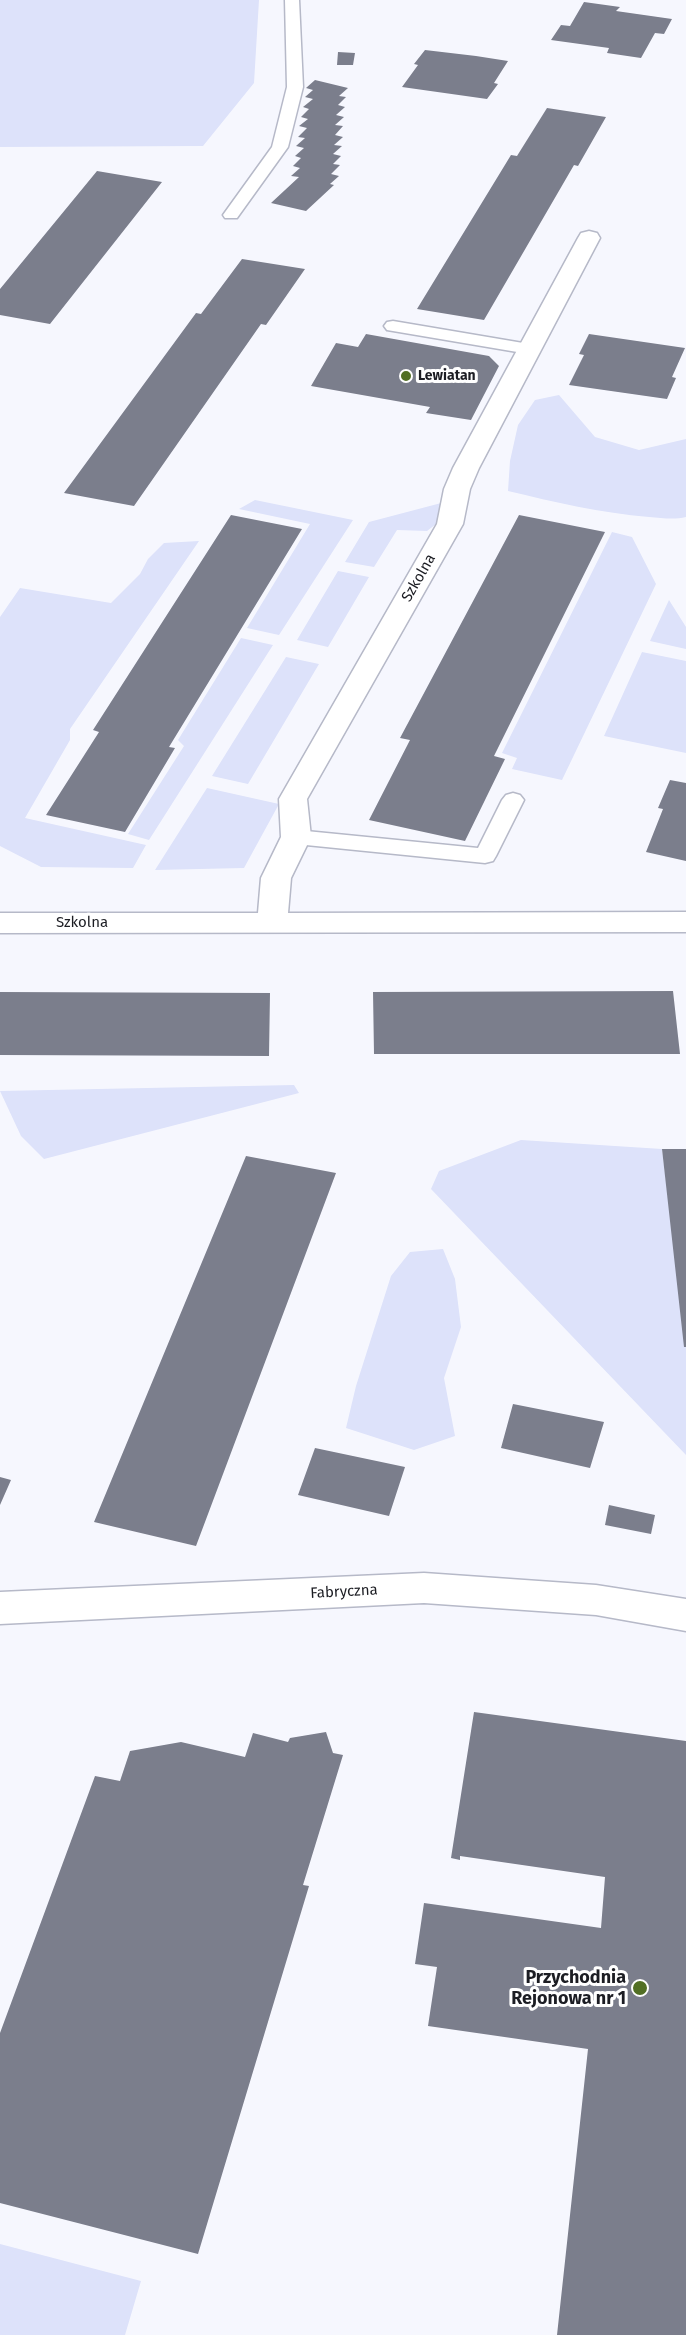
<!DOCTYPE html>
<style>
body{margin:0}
canvas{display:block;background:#f6f7fe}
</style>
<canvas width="686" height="2335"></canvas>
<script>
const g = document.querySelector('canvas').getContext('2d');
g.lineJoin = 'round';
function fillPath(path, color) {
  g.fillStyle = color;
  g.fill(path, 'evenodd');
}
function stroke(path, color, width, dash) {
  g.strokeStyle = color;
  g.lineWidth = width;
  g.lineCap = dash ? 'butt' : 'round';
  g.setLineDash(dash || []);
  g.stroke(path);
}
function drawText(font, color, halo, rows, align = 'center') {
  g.font = font + ' "Fira Sans",sans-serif';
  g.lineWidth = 6;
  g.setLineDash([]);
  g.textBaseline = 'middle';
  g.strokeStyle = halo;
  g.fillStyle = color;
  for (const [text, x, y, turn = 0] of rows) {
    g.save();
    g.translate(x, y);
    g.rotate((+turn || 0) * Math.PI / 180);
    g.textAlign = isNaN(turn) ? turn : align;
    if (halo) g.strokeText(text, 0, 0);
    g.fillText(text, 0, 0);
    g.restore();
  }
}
fillPath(new Path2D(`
 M0,0H259L254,83L203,146L0,147Z
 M559,395L595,437L639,450L686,439V517C674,520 662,518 649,517C601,513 554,502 508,491L510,461L518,425L535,400Z
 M255,500L353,520L279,635L247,628L310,524L239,509Z
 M445,502L440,521L427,531L397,530L374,567L345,562L369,522Z
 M612,532L632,537L656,584L562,780L512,769L517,758L502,753Z
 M199,541L70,729V740L25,818L146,845L133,868L41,867L0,846V617L20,588L111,603L140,574L148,559L164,543Z
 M338,571L369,577L328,647L297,640Z
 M669,600L686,627V649L650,641Z
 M241,638L273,645L149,840L128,834L184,746L178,740Z
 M642,652L686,661V753L604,736Z
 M286,657L319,664L248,784L212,776Z
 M207,788L279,804L244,868L155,870Z
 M294,1085L299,1093L44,1159L21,1136L0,1091Z
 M521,1140L662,1149L686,1344V1455L431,1189L439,1171Z
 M443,1249L455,1279L461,1327L444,1378L455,1436L414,1450L346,1428L356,1386L391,1276L410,1252Z
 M0,2244L141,2281L125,2335H0Z`), '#dde2fa');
fillPath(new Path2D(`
 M584,2L620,7L616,11L672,19L664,34L655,33L641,58L607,53L609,48L551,40L561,25L570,26Z
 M425,50L476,56L508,61L494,83L498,84L487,99L402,87L418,65L414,64Z
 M338,52L355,53L353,65H337Z
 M315,80L348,88L339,96L346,97L338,105L345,107L336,115L344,117L335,125L343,126L335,135L343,137L334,145L342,146L333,154L341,156L333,164L340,165L331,174L339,176L330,184L334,185L306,211L271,203L299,177L291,176L300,168L293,166L301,158L295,156L304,148L296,146L305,138L298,137L307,128L299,126L308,119L301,117L309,109L303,107L313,99L305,97L313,90L306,88Z
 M547,108L606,117L578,166L574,165L484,320L417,309L511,155L517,156Z
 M97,171L162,182L50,324L0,315V289Z
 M242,259L305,269L266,325L261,324L134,506L64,493L196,313L201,314Z
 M366,334L489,356L499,366L471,420L426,413L430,407L311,386L336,343L358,347Z
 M589,334L685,348L672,377L676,378L667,399L569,385L584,355L579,354Z
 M231,515L302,529L169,747L175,748L125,832L46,815L99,732L93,730Z
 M519,515L605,532L494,756L505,759L465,841L369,820L410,740L400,738Z
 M670,780L686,783V861L646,852L663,809L658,808Z
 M673,991L680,1054H374L373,992Z
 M0,992L270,993L269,1056L0,1055Z
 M662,1149H686V1347H684Z
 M246,1156L336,1173L196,1546L94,1522Z
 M513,1404L604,1422L590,1468L501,1448Z
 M315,1448L405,1467L389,1516L298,1495Z
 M0,1477L11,1480L0,1505Z
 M609,1505L655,1515L651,1534L605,1525Z
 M474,1712L686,1741V2335H557L588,2049L428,2026L437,1967L415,1964L424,1903L601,1928L605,1877L460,1856V1860L451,1858Z
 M326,1732L333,1753L343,1755L303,1885L309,1886L198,2254L0,2203V2033L95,1776L120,1781L130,1751L181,1742L245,1757L253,1733L288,1742L290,1738Z`), '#7b7e8c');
const service = new Path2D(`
 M285,0H299L303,87L288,147L237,218H225L223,215L272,147L287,87Z
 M393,321L529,344L535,345L538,349L535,353L529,354L387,330L384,326L387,322Z
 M513,793L520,795L524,800L496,856L493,861L485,863L296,844L288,842L285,837L288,832L296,830L478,848L502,800L506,795Z`);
const minor = new Path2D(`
 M589,231L597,233L600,238L479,468L470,489L463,524L307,799L311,837L291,878L288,913L686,912V932L0,933V913H258L261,878L281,837L279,799L437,524L444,489L453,468L578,238L581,233Z
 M424,1573L596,1585L686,1599V1631L596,1615L424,1603L0,1624V1592Z`);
stroke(service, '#b6b9c8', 3);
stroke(minor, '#b6b9c8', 3);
fillPath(service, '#fff');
fillPath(minor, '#fff');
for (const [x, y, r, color] of [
 [406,376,6,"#526f24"],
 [640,1988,8,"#526f24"]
]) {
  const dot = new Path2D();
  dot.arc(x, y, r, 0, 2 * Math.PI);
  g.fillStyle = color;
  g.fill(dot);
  stroke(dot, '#fff', 2);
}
drawText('bold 14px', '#1c1d23', '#fff', [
 ["Lewiatan",418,376]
], 'left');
drawText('15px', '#1c1d23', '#fff', [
 ["Szkolna",419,578,-60],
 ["Szkolna",82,923],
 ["Fabryczna",344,1592,-3]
]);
drawText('bold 18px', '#1c1d23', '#fff', [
 ["Przychodnia",626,1978],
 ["Rejonowa nr 1",626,1999]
], 'right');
</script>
